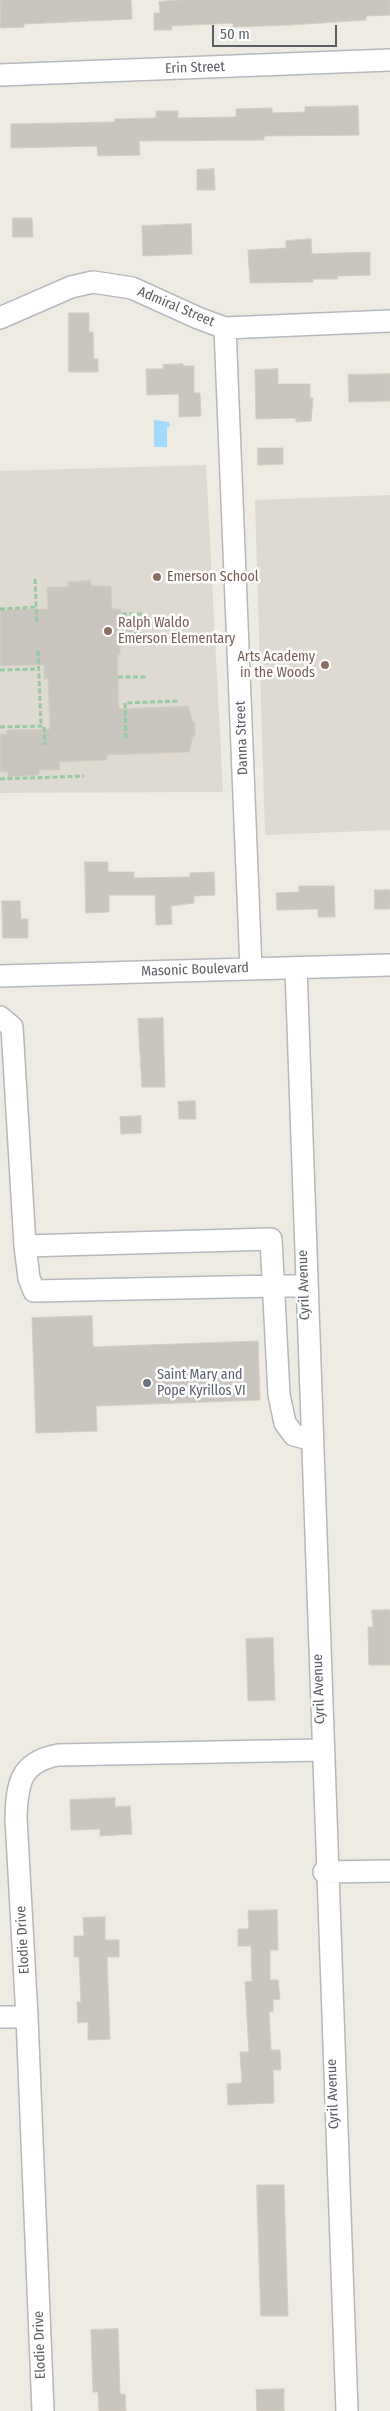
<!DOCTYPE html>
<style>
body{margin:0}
#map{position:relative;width:390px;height:2411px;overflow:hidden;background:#eeebe2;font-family:"Fira Sans Condensed",sans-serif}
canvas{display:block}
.scale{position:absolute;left:212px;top:25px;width:125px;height:22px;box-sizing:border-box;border:2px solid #5b5f64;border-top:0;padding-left:6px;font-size:15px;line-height:18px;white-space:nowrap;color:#5b5f64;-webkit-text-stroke:4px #fff;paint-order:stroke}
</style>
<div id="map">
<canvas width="390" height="2411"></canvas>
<div class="scale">50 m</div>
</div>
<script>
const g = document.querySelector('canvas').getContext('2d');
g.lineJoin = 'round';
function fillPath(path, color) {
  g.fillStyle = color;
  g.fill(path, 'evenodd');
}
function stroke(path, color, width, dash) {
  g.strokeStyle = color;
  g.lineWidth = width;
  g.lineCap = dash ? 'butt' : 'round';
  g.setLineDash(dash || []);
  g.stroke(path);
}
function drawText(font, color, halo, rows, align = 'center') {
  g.font = font + ' "Fira Sans Condensed",sans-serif';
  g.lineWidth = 5;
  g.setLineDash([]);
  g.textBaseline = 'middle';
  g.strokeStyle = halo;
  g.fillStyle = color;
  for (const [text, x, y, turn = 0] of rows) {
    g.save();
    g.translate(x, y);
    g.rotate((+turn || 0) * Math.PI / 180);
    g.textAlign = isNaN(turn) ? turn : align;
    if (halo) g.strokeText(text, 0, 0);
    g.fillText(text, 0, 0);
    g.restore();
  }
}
fillPath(new Path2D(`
 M206,465L223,792L0,793V471Z
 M390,495V830L265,835L255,500Z`), '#dfdad1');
fillPath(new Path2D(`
 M154,420L169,422L170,427H167V447H154Z`), '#a2daff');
const building = new Path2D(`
 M0,0H131L132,19L24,24V27L1,28Z
 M179,0H390V15L366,16V20L290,25L233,27V23L171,26L172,30H154V13H160L159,2Z
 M358,106L359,135L264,136V140L139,141L140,155L98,156L97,146L11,148V124L115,122V119L156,118V111H178V118L236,117V109L272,108V113L305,112V107Z
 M214,169L215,190H197V170Z
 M13,218H32L33,237H13Z
 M191,224L192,254L143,256L142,226Z
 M311,239L312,254L370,252V275L337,276L338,279H313V282L250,283L248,250L286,248V241Z
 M69,313H89V332H93L94,359H98V372H69Z
 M183,364V366H194V393H200L201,416L179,417V394L147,395L146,369H164L163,365Z
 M278,369V384H310V398H313L311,421L296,422V418L256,419L255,370Z
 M390,374V401L349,402L348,375Z
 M258,448H283V464L258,465Z
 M91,581V586H111L112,609H121L122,630H132V646H120V655H117L119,709L188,706L193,722H195V736H193L189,752L107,755V760L59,762L60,770H39V775L8,777V772H0V734H7L6,730L50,729L48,679H44V665L0,666V610L48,609L47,587H68V582Z
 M85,862H108V872H134V878L190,877V873L214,872L215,895L194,896V903L171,906L172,924L156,925L155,895H109V912L86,913Z
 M299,886H334L335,917H318V909L277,910L276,893L299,892Z
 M375,890H390V909H375Z
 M2,901H20L21,919H28V938H3Z
 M163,1018L165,1087H142L138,1019Z
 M195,1101L196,1119H179L178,1102Z
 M141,1116V1133L121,1134L120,1117Z
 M92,1316L93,1347L258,1341L260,1400L96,1406L97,1431L36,1433L32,1318Z
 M372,1610H390V1665H369L368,1627H373Z
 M273,1638L275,1700L248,1701L246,1639Z
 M115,1798V1807L130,1806L132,1834L100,1836V1829L71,1830L70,1800Z
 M277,1910L278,1950H270V1980H278L280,1999L273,2000V2012H269L271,2050H280L281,2070H273L274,2103L228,2105L227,2084L242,2083L240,2052H249L245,1982L252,1981L251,1946H238V1929H249L248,1911Z
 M105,1917V1940H119V1957H107L110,2039L88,2040V2022L78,2023L77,2002H81L79,1957H74V1936H84L83,1918Z
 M257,2185H284L288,2316H261Z
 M118,2329L120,2394H125L126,2411H99L98,2392H93L91,2330Z
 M284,2389V2411H257L256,2390Z`);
fillPath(building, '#c9c6bf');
stroke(building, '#d4cdc0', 1);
const minor = new Path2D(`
 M0,75L390,60
 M0,318L71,287L93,282L132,288L198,318L225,328L390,321
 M225,328L251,969
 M296,968C309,1449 326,1930 347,2411
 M0,976L390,965
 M0,1017L12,1027L25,1246
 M304,1286H275L34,1291L29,1278L25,1246L271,1239L279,1395L285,1423L294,1435L309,1439
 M324,1872L390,1871
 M0,2017H27
 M43,2411L27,2017L16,1818C17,1784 20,1762 58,1755L321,1750`);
stroke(minor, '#b5b9be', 24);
stroke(new Path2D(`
 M35,579L37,622
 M0,609L36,607
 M122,614H144
 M132,634H148
 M38,651L41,726
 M0,670L39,669
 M118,677H146
 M0,727L44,726L45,745
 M126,738L125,703L178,701
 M0,779L84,776`), '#95caa2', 3, [5, 2.5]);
stroke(minor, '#fff', 21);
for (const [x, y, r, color] of [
 [157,577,5,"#8d6e63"],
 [108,631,5,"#8d6e63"],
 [325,665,5,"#8d6e63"],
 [147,1383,5,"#6b7280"]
]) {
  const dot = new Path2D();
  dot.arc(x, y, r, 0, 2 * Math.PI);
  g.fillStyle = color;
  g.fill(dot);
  stroke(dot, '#fff', 2);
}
drawText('14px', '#5b5f64', '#fff', [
 ["Erin Street",195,68,-2],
 ["Admiral Street",176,307,23],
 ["Danna Street",242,738,-92],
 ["Masonic Boulevard",195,970,-2],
 ["Cyril Avenue",304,1285,-92],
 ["Cyril Avenue",319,1689,-92],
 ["Elodie Drive",23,1940,-93],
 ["Cyril Avenue",333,2094,-92],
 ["Elodie Drive",40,2345,-92]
]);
drawText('14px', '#785e54', '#fff', [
 ["Emerson School",167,577],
 ["Ralph Waldo",118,623],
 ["Emerson Elementary",118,639],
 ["Arts Academy",315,657,"right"],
 ["in the Woods",315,673,"right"]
], 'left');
drawText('14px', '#5b616d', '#fff', [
 ["Saint Mary and",157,1375],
 ["Pope Kyrillos VI",157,1391]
], 'left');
</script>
